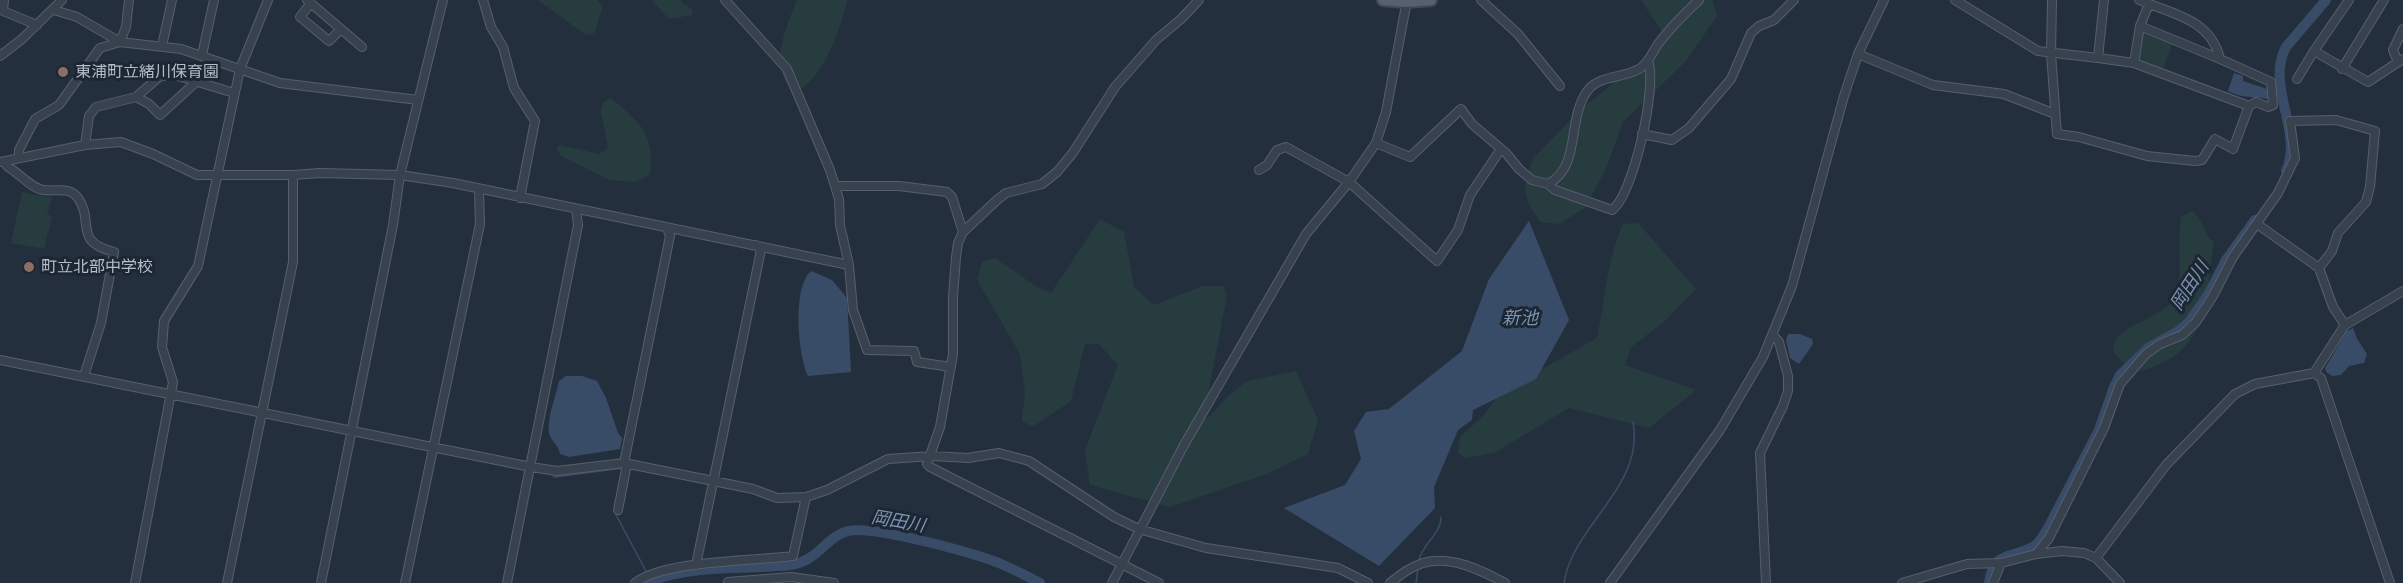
<!DOCTYPE html>
<meta charset="utf-8">
<style>
body{margin:0}
canvas{display:block;background:#242f3e}
</style>
<canvas width="2403" height="583"></canvas>
<script>
const g = document.querySelector('canvas').getContext('2d');
g.lineJoin = 'round';
function fillPath(path, color) {
  g.fillStyle = color;
  g.fill(path, 'evenodd');
}
function stroke(path, color, width, dash) {
  g.strokeStyle = color;
  g.lineWidth = width;
  g.lineCap = dash ? 'butt' : 'round';
  g.setLineDash(dash || []);
  g.stroke(path);
}
function drawText(font, color, halo, rows, align = 'center') {
  g.font = font + ' "Work Sans","Noto Sans JP",sans-serif';
  g.lineWidth = 6;
  g.setLineDash([]);
  g.textBaseline = 'middle';
  g.strokeStyle = halo;
  g.fillStyle = color;
  for (const [text, x, y, turn = 0] of rows) {
    g.save();
    g.translate(x, y);
    g.rotate((+turn || 0) * Math.PI / 180);
    g.textAlign = isNaN(turn) ? turn : align;
    if (halo) g.strokeText(text, 0, 0);
    g.fillText(text, 0, 0);
    g.restore();
  }
}
fillPath(new Path2D(`
 M538,0H597L603,7L594,33L586,35Z
 M652,0H681L682,3L692,9V15L669,19Z
 M797,0H847C841,28 823,82 795,91C766,70 787,26 797,0Z
 M1641,0H1712L1717,16L1685,62L1623,122L1606,168L1585,208L1559,224L1540,222L1528,203L1525,187L1532,160L1582,108L1659,47L1661,30Z
 M2143,30L2173,43L2163,69L2137,59L2141,31Z
 M610,98C639,120 656,136 650,174L636,182L610,180L561,156L557,149L559,145L599,154L606,150L608,146L601,113L603,103Z
 M22,192L52,198L47,215L52,216L44,249L11,243Z
 M2192,211C2205,222 2204,236 2214,242C2204,300 2212,351 2141,371C2129,367 2119,362 2113,350C2114,346 2115,340 2118,337C2132,321 2165,316 2176,296C2183,281 2177,239 2181,217Z
 M1100,219L1124,232L1134,287L1154,305L1203,286H1223L1227,296L1204,415L1208,418L1227,397L1247,381L1296,371L1318,420L1308,454L1267,474L1170,507L1090,485L1085,450L1118,365L1099,344H1085L1071,401L1032,427L1022,421L1025,393L1020,354L977,280L982,262L995,258L1037,287L1051,293Z
 M1638,223L1696,289L1665,321L1631,347L1625,365L1696,390L1649,428L1569,408L1494,453L1464,458L1458,452L1460,437L1484,415L1500,393L1597,338C1605,300 1607,259 1623,224Z`), '#263c3f');
fillPath(new Path2D(`
 M2234,73L2243,76V81L2267,89L2268,99C2252,96 2245,99 2228,91Z
 M1529,221L1569,320L1536,379L1473,410L1472,420L1458,430L1434,487L1435,508L1379,566L1284,508L1345,485L1361,459L1354,431L1366,412L1389,409L1462,351L1489,279Z
 M811,271L832,280L847,298L851,372L808,376C798,354 792,288 811,271Z
 M2353,328L2357,339L2367,354L2364,363L2349,366L2341,375L2332,376L2326,372L2325,368L2347,331Z
 M1788,334H1800L1812,339L1813,344L1799,364L1790,358L1786,340Z
 M566,376H582L597,381L606,398L618,433L622,438L620,449L569,457L560,454C559,445 551,442 549,433C547,417 556,396 559,381Z`), '#394c67');
stroke(new Path2D(`
 M553,476L555,477L623,468
 M614,511L647,573
 M1419,560C1422,544 1442,533 1441,517
 M1416,583L1418,567
 M1564,583C1573,524 1645,487 1633,422`), '#394c67', 1.5);
stroke(new Path2D(`
 M2286,171C2304,133 2265,85 2286,47L2326,0
 M646,583C690,564 743,570 790,565C819,561 825,537 848,531C873,525 973,553 999,563C1013,569 1027,576 1040,583
 M1989,583C1994,550 2009,560 2033,547C2040,543 2044,535 2048,528L2099,430L2114,387L2120,375L2148,348L2177,332L2189,322L2208,295L2226,260L2255,220`), '#394c67', 10);
const minor = new Path2D(`
 M4,0L3,11L37,25
 M307,0L362,47
 M483,0L491,27L503,47L514,88L535,121L520,198
 M725,0L787,69L830,170L839,199L840,225L849,265L853,310L867,350L914,351L917,362L951,367
 M1481,0L1518,34L1560,86
 M1955,0L2038,51L2098,58L2104,0
 M2052,0L2051,54L2057,134L2079,137L2147,156L2195,161L2202,160L2215,139L2233,149L2249,106L2256,102L2268,107L2273,105L2271,82L2220,59C2211,19 2172,14 2139,0
 M2349,0L2314,51L2368,82L2403,59
 M311,3L300,17L329,41L341,29
 M2149,4L2140,26L2134,63L2249,106
 M54,10L77,17L120,42
 M2140,26L2220,59
 M120,42L126,27L129,0
 M162,46L172,0
 M1858,54L1933,85L2004,94L2055,114
 M202,55L214,0
 M0,56L22,39L62,0
 M2098,58L2134,63
 M2398,62L2393,50L2403,29
 M2342,69L2384,0
 M2297,79L2314,51
 M136,97L149,104L160,115L196,82
 M1642,134L1672,140L1689,128L1731,79L1751,33L1759,26L1774,20L1794,0
 M1376,143L1410,157L1461,109L1472,124L1506,153L1519,169L1532,180L1548,184L1555,190L1612,210C1633,196 1658,85 1648,61
 M85,145L89,116L96,107L136,97L159,77L172,74L234,93
 M19,157V150L35,119L59,105L100,48L120,42L181,49L280,83L418,100
 M0,162L85,145L121,142L153,154L197,175H293L320,173L400,175L453,183L849,265
 M4,162L8,167C19,173 31,188 43,190C56,192 69,186 78,198C95,222 72,241 114,252L101,323L84,376
 M1259,170L1267,165L1277,150L1286,147L1349,182L1437,261L1458,230L1470,195L1501,149
 M1548,184C1582,166 1566,119 1588,90C1600,75 1624,78 1639,69C1648,64 1652,53 1658,44C1670,28 1684,14 1699,0
 M836,186H899L947,192L952,197L963,232
 M2257,224L2319,268L2333,307L2345,325
 M0,360L531,467L557,471L624,463L753,489L777,498L806,497L827,490L888,459L932,456L968,458L999,453L1029,461L1114,517L1139,529L1206,548L1338,568L1368,583
 M2314,373L2321,378L2390,583
 M624,463L670,236L667,228
 M618,510L627,464
 M2036,554L2049,538L2104,428L2120,384L2146,354L2160,344L2182,335L2196,322L2213,296L2233,257L2278,193L2295,158L2290,121L2336,120L2375,131L2370,187L2366,202L2338,233L2332,251L2319,268
 M2096,558L2166,465L2235,394L2255,384L2314,373L2345,325L2403,291
 M696,565L761,250L756,245
 M728,582L791,577L834,583
 M135,583L173,382L162,347L164,321L198,266L240,69L268,0
 M227,583L293,262V175
 M321,583L393,225L400,175L443,0
 M405,583L480,224L479,190
 M507,583L578,225L576,209
 M635,583C664,560 755,561 793,556L806,497
 M1112,583L1184,445L1306,234L1349,182L1376,143L1386,112L1407,0
 M1159,583L930,467L927,464L940,427L953,354V297L956,257L958,243L963,232L997,200L1006,193L1042,184L1057,172L1072,154L1115,87L1156,40L1181,19L1199,0
 M1390,583C1400,575 1410,567 1423,563C1450,555 1481,570 1505,583
 M1610,583L1720,430L1763,357L1792,286L1844,96L1858,54L1884,0
 M1766,583L1760,453L1783,406L1788,391V376L1779,342L1773,335
 M1902,583L1967,564L2001,563L2036,554L2062,551L2084,553L2096,558L2120,583
 M1993,583L2001,563`);
const major = new Path2D(`
 M1383,0L1406,2L1431,0`);
stroke(minor, '#565f6c', 10);
stroke(major, '#414a57', 14);
stroke(minor, '#38414e', 8);
stroke(major, '#56606e', 10);
for (const [x, y, r, color] of [
 [63,72,6,"#8d6e63"],
 [29,267,6,"#8d6e63"]
]) {
  const dot = new Path2D();
  dot.arc(x, y, r, 0, 2 * Math.PI);
  g.fillStyle = color;
  g.fill(dot);
  stroke(dot, '#1d2633', 2);
}
drawText('16px', '#b4bcc9', '#1d2633', [
 ["東浦町立緒川保育園",75,72],
 ["町立北部中学校",41,267]
], 'left');
drawText('italic 18px', '#7c92b1', '#1d2633', [
 ["岡田川",2190,286,-57],
 ["新池",1520,319],
 ["岡田川",898,522,10]
]);
</script>
